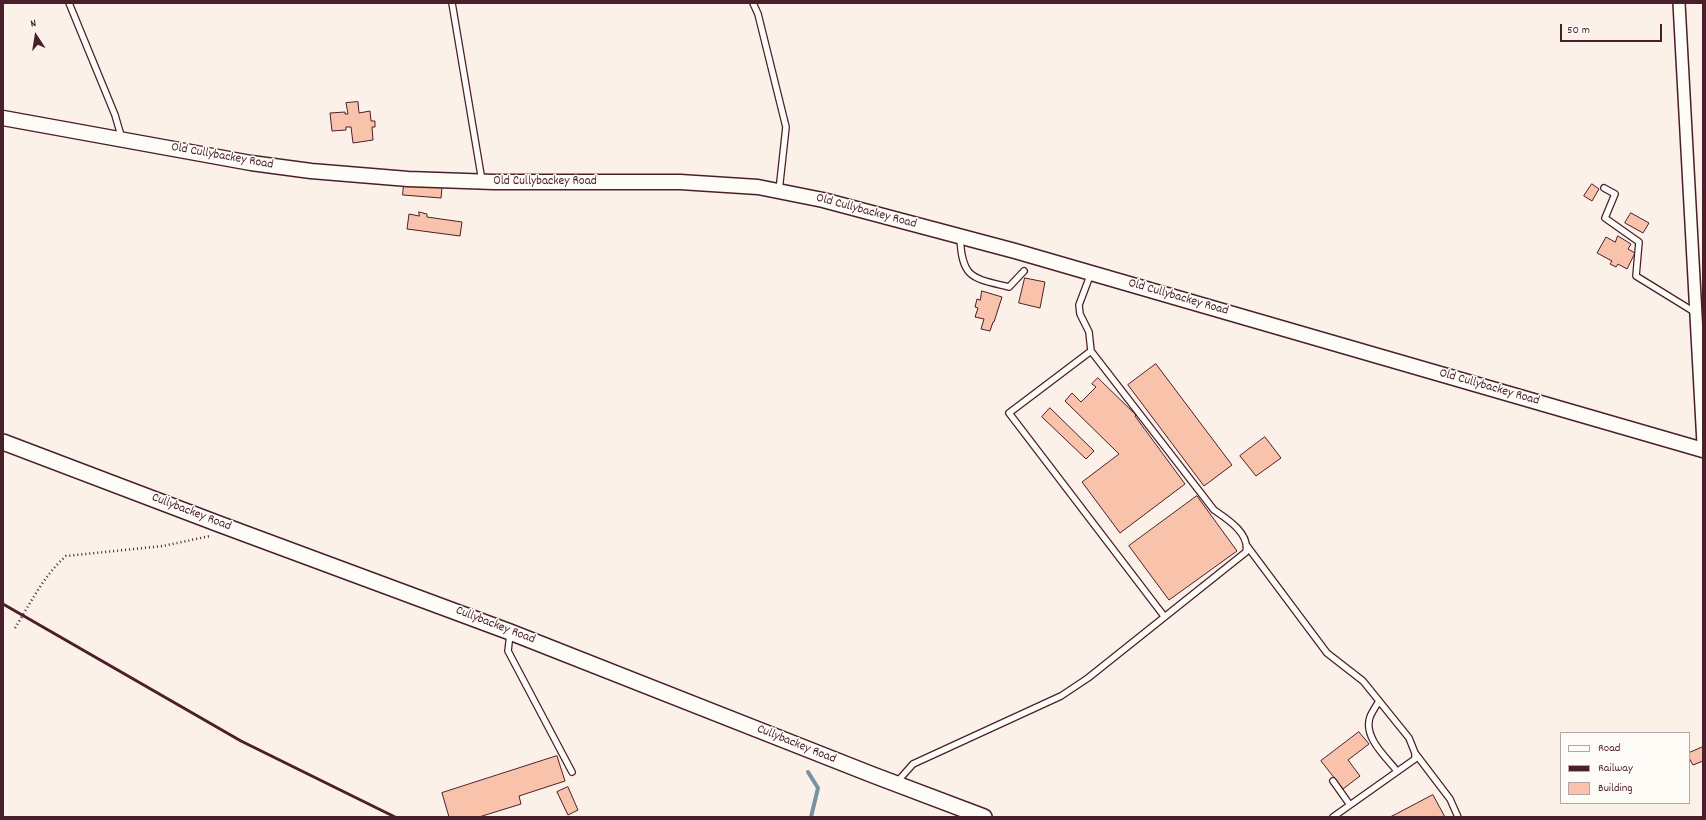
<!DOCTYPE html>
<style>
body{margin:0}
#map{position:relative;width:1706px;height:820px;overflow:hidden;background:#fcf1e8;font-family:Dekko,sans-serif}
canvas{display:block}
.frame{position:absolute;inset:0;border:4px solid #4a1f2b;pointer-events:none}
.legend{position:absolute;left:1560px;top:732px;width:130px;height:72px;box-sizing:border-box;background:#fdfcf7;border:1px solid #b5a4a5;margin:0;padding:5px 7px;list-style:none;font-size:12px;color:#4a1f2b}
.legend li{display:flex;align-items:center;gap:8px;height:20px}
.legend b{width:20px;border:1px solid #b5a4a5}
.north{position:absolute;left:16px;top:16px;width:40px;height:40px;-webkit-text-stroke:3px #fdfcf7;paint-order:stroke;rotate:348deg;font-size:11px;font-weight:700;line-height:16px;text-align:center;color:#4a1f2b}
.north::after{content:'';display:block;margin:auto;width:14px;height:18px;background:#4a1f2b;clip-path:polygon(50% 0,100% 100%,50% 72%,0 100%)}
.scale{position:absolute;left:1560px;top:24px;width:102px;height:18px;box-sizing:border-box;border:2px solid #4a1f2b;border-top:0;padding-left:5px;font-size:12px;line-height:14px;white-space:nowrap;color:#4a1f2b;-webkit-text-stroke:3px #fdfcf7;paint-order:stroke}
</style>
<div id="map">
<canvas width="1706" height="820"></canvas>
<div class="frame"></div>
<ul class="legend">
<li><b style="height:5px;background:#fdfcf7"></b>Road</li>
<li><b style="height:5px;background:#4a1f2b"></b>Railway</li>
<li><b style="height:11px;background:#f8c3aa"></b>Building</li>
</ul>
<div class="north">N</div>
<div class="scale">50 m</div>
</div>
<script>
const g = document.querySelector('canvas').getContext('2d');
g.lineJoin = 'round';
function stroke(path, color, width, dash) {
  g.strokeStyle = color;
  g.lineWidth = width;
  g.lineCap = dash ? 'butt' : 'round';
  g.setLineDash(dash || []);
  g.stroke(path);
}
function fillPath(path, color) {
  g.fillStyle = color;
  g.fill(path, 'evenodd');
}
function drawText(font, color, halo, rows, align = 'center') {
  g.font = font + ' Dekko,sans-serif';
  g.lineWidth = 3;
  g.setLineDash([]);
  g.textBaseline = 'middle';
  g.strokeStyle = halo;
  g.fillStyle = color;
  for (const [text, x, y, turn = 0] of rows) {
    g.save();
    g.translate(x, y);
    g.rotate((+turn || 0) * Math.PI / 180);
    g.textAlign = isNaN(turn) ? turn : align;
    if (halo) g.strokeText(text, 0, 0);
    g.fillText(text, 0, 0);
    g.restore();
  }
}
stroke(new Path2D(`
 M808,772L818,788L811,817`), '#7791a5', 4);
const building = new Path2D(`
 M358,102L359,113L370,111L371,121H375V127H372L373,140L353,143L351,127H346V130L332,131L330,113L345,112V114H348L346,103Z
 M404,184L442,187L441,198L403,195Z
 M1592,184L1599,189L1592,201L1584,196Z
 M419,212L427,214V217L462,222L460,236L407,229L409,214L419,216Z
 M1631,213L1649,223L1643,233L1625,223Z
 M1618,236L1631,244L1628,249L1635,253L1627,269L1618,264L1616,267L1610,264L1612,261L1597,253L1606,237L1615,242Z
 M1025,278L1045,282L1040,308L1019,303Z
 M982,291L1002,297L994,322H993L990,331L981,329L984,319L975,317L978,308L975,307L977,299L980,300Z
 M1156,364L1232,465L1204,486L1128,385Z
 M1098,378L1136,415L1135,416L1185,484L1120,533L1082,482L1119,454L1065,401L1072,393L1081,402L1096,387L1092,384Z
 M1050,408L1094,451L1086,459L1042,417Z
 M1265,437L1281,458L1256,476L1240,456Z
 M1197,496L1237,551L1169,600L1129,546Z
 M1359,732L1369,744L1348,760L1360,776L1343,789L1321,761Z
 M1703,747V761L1693,765L1689,758V753Z
 M557,756L565,781L519,796L521,804L479,817H449L442,793Z
 M568,787L578,810L568,815L557,792Z
 M1433,795L1445,817H1390L1396,814Z`);
fillPath(building, '#f8c3aa');
stroke(building, '#4a1f2b', 1);
const service = new Path2D(`
 M69,3L115,115L122,139
 M452,3L482,181
 M753,3L758,14L786,127L779,191
 M1604,188L1615,194L1605,218L1639,242L1636,276L1696,313
 M960,237C962,279 972,278 1009,287L1024,271
 M1091,351L1009,413L1164,616
 M1247,546L1327,653L1363,681L1409,738L1415,753V759L1333,817
 M510,634L508,651L572,772
 M1379,701C1376,706 1372,712 1370,717C1363,737 1386,757 1397,771
 M1415,753L1450,799L1458,817
 M1333,781L1350,805
 M897,782L913,764L1061,696L1088,678L1246,552C1250,533 1227,519 1214,510L1091,351L1089,332L1080,314L1079,305L1091,273`);
const minor = new Path2D(`
 M1679,3L1703,444`);
const tertiary = new Path2D(`
 M3,118L251,163L311,171L408,179L494,182H680L758,187L823,200L1015,251L1703,450`);
const secondary = new Path2D(`
 M3,442L219,524L510,632L873,775L984,817`);
stroke(service, '#4a1f2b', 8);
stroke(minor, '#4a1f2b', 14);
stroke(tertiary, '#4a1f2b', 17);
stroke(secondary, '#4a1f2b', 18);
stroke(new Path2D(`
 M15,628C30,604 44,575 66,556L163,546L210,536`), '#4a1f2b', 2.5, [1, 3]);
stroke(service, '#fdfcf7', 5.5);
stroke(minor, '#fdfcf7', 11);
stroke(tertiary, '#fdfcf7', 14);
stroke(secondary, '#fdfcf7', 15);
stroke(new Path2D(`
 M3,604L241,741L395,817`), '#4a1f2b', 3);
drawText('13px', '#4a1f2b', '#fdfcf7', [
 ["Old Cullybackey Road",222,157,10],
 ["Old Cullybackey Road",545,182],
 ["Old Cullybackey Road",866,212,15],
 ["Old Cullybackey Road",1178,298,16],
 ["Old Cullybackey Road",1489,388,16],
 ["Cullybackey Road",191,513,21],
 ["Cullybackey Road",495,626,21],
 ["Cullybackey Road",796,745,22]
]);
</script>
